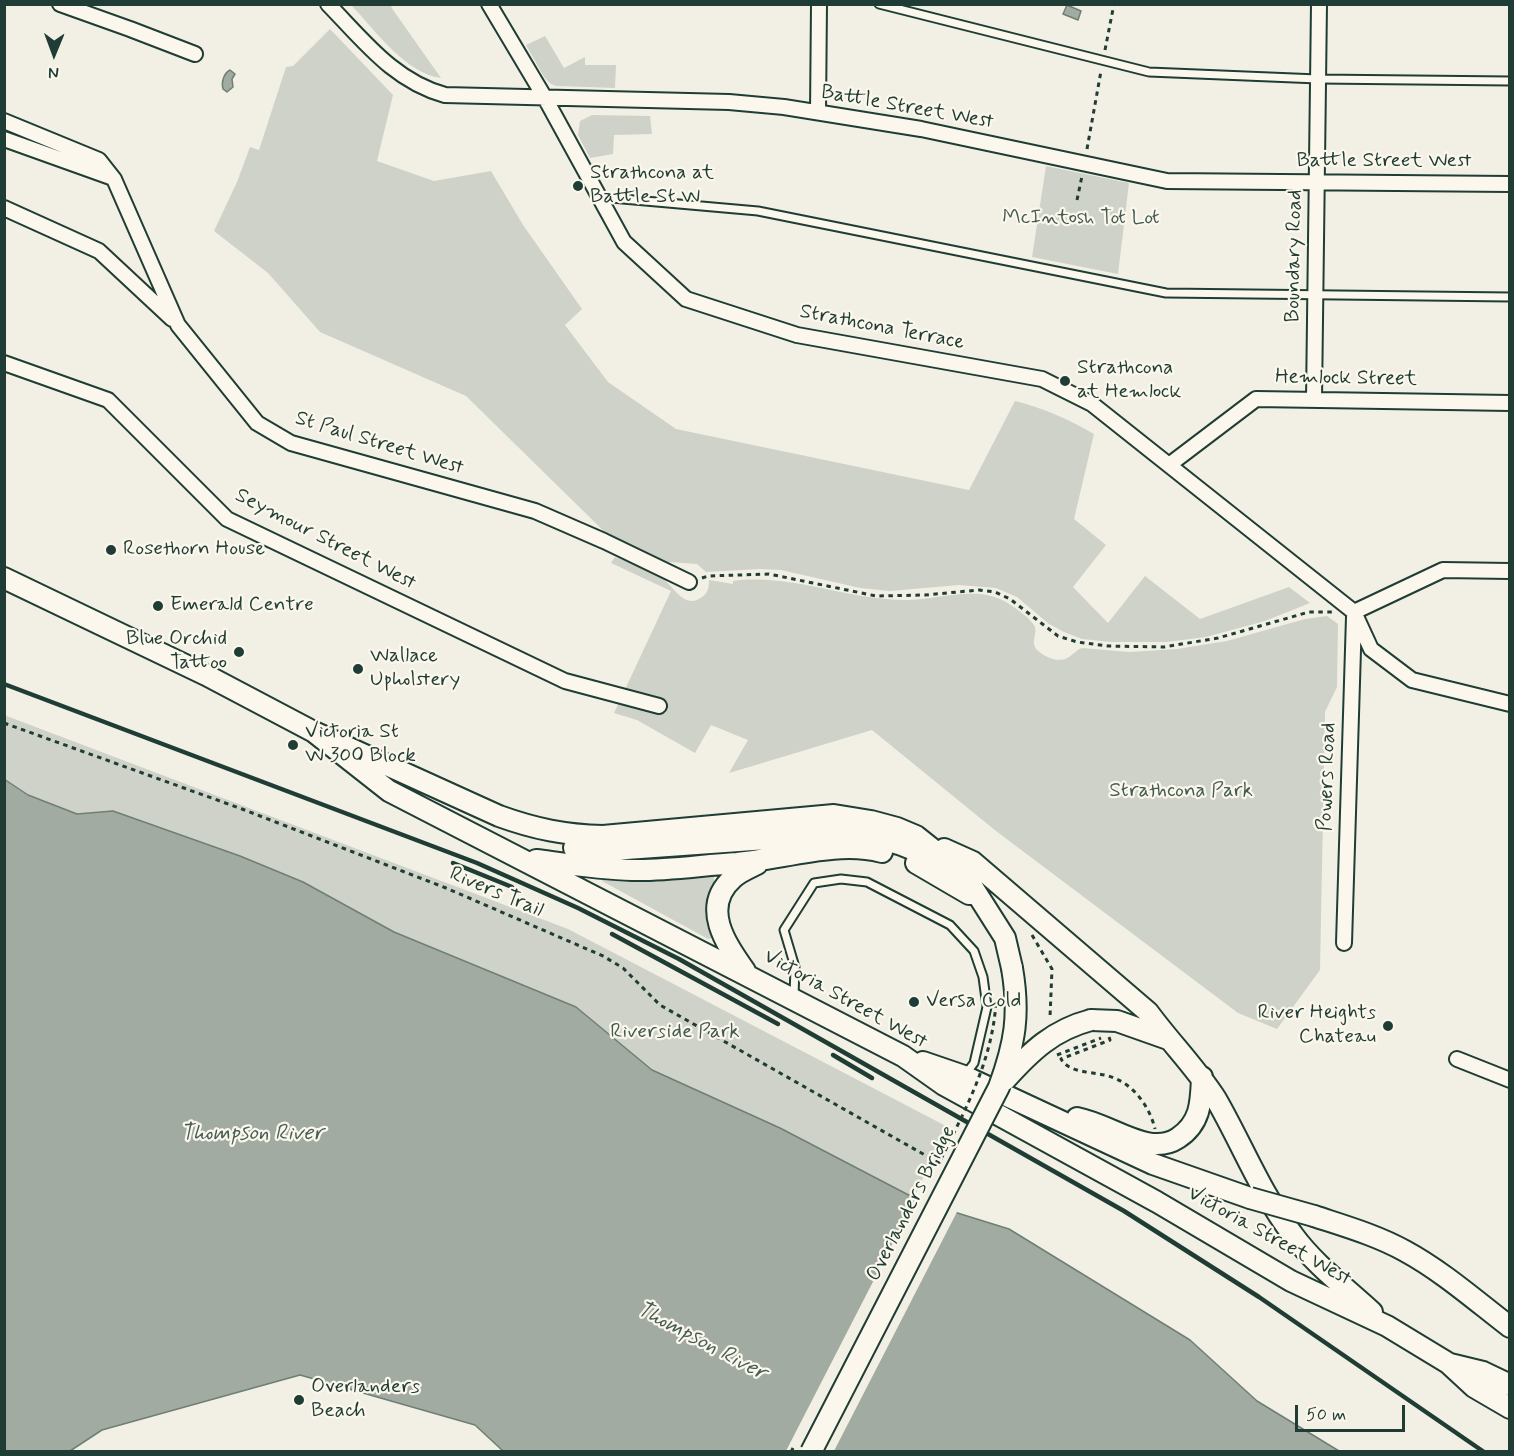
<!DOCTYPE html>
<style>
body{margin:0}
#map{position:relative;width:1514px;height:1456px;overflow:hidden;background:#f2f0e5;font-family:Mynerve,sans-serif}
canvas{display:block}
.frame{position:absolute;inset:0;border:6px solid #1f3d34;pointer-events:none}
.north{position:absolute;left:24px;top:24px;width:60px;height:60px;-webkit-text-stroke:4px #fbf7ec;paint-order:stroke;rotate:181deg;font-size:16px;font-weight:700;line-height:24px;text-align:center;color:#1f3d34}
.north::after{content:'';display:block;margin:auto;width:21px;height:27px;background:#1f3d34;clip-path:polygon(50% 0,100% 100%,50% 72%,0 100%)}
.scale{position:absolute;left:1295px;top:1405px;width:110px;height:27px;box-sizing:border-box;border:3px solid #1f3d34;border-top:0;padding-left:8px;font-size:18px;line-height:21px;white-space:nowrap;color:#1f3d34;-webkit-text-stroke:4px #fbf7ec;paint-order:stroke}
</style>
<div id="map">
<canvas width="1514" height="1456"></canvas>
<div class="frame"></div>
<div class="north">N</div>
<div class="scale">50 m</div>
</div>
<script>
const g = document.querySelector('canvas').getContext('2d');
g.lineJoin = 'round';
function fillPath(path, color) {
  g.fillStyle = color;
  g.fill(path, 'evenodd');
}
function stroke(path, color, width, dash) {
  g.strokeStyle = color;
  g.lineWidth = width;
  g.lineCap = dash ? 'butt' : 'round';
  g.setLineDash(dash || []);
  g.stroke(path);
}
function drawText(font, color, halo, rows, align = 'center') {
  g.font = font + ' Mynerve,sans-serif';
  g.lineWidth = 4.5;
  g.setLineDash([]);
  g.textBaseline = 'middle';
  g.strokeStyle = halo;
  g.fillStyle = color;
  for (const [text, x, y, turn = 0] of rows) {
    g.save();
    g.translate(x, y);
    g.rotate((+turn || 0) * Math.PI / 180);
    g.textAlign = isNaN(turn) ? turn : align;
    if (halo) g.strokeText(text, 0, 0);
    g.fillText(text, 0, 0);
    g.restore();
  }
}
fillPath(new Path2D(`
 M351,5H395L391,7L441,78C405,73 375,30 351,5Z
 M330,29L393,95L377,161L434,181L491,171L523,225L582,309L565,325L608,382L676,429L969,490L1015,401C1043,408 1068,419 1094,434L1074,519L1106,545L1073,587L1108,623L1145,576L1200,619L1289,587L1310,603L1265,621L1206,637L1167,642H1111L1082,639L1064,632L1049,624L1017,597L996,588L959,585L890,591L860,588L781,570L760,569L706,572L697,564L655,561L620,547L466,396L320,332L268,273L214,231L237,182L250,147L259,150L286,67L293,66Z
 M545,36L564,68L585,57V65H616L615,88L556,86L551,84L544,77L526,45Z
 M592,115L650,116L652,134L614,135L613,154L590,158L578,135L580,121Z
 M1046,166L1129,183L1118,274L1032,257Z
 M615,557C630,563 650,569 663,579C675,588 685,610 702,597C708,593 709,587 709,580L733,584V581C793,573 848,601 909,600C940,599 975,586 1004,601C1012,605 1032,619 1035,627C1037,635 1031,641 1036,649C1044,657 1059,664 1069,657C1074,654 1076,650 1082,648L1129,652L1177,649L1227,641L1305,619L1327,616L1338,624L1337,687L1325,712L1320,970L1277,1029L1238,1013L996,831L872,730L729,773L748,740L711,725L695,753L637,720L614,713L671,591L611,563Z
 M4,715L568,929L946,1126L914,1198L780,1128L652,1070L576,1007L394,932L303,882L240,856L113,811L77,814L28,795L5,779Z
 M714,870V885L707,915L712,938L708,939L602,881L604,876Z`), '#cfd2c8');
const water = new Path2D(`
 M1067,5L1081,11L1078,20L1063,14Z
 M230,70L235,74L232,79L233,87L227,92L223,89C221,82 224,73 230,70Z
 M4,779L28,795L77,814L113,811L240,856L303,882L394,932L576,1007L652,1070L780,1128L922,1202L1009,1229L1190,1340L1257,1401L1339,1451H503L475,1425L300,1375L102,1430L70,1451H5Z`);
fillPath(water, '#a2aba1');
stroke(water, '#6e7f75', 1.5);
fillPath(new Path2D(`
 M917,1196L958,1210L834,1451H786Z`), '#f2f0e5');
const service = new Path2D(`
 M879,4L1149,72L1318,79L1510,81
 M600,197L758,211L1166,293L1510,297
 M794,996L795,967L784,930L814,883L841,879L867,882L950,925L974,951L983,977L987,1007L974,1063L965,1075`);
const minor = new Path2D(`
 M60,4L130,29L195,54
 M328,4C364,41 394,81 445,95L729,102L784,107L921,129L1167,181L1510,184
 M489,4L545,98L624,242L686,299L797,335L1042,379L1092,404L1354,612L1371,649L1412,680L1510,704
 M818,112L819,4
 M4,121L99,160L114,179L178,325L257,423L291,443L535,511L604,541L689,582
 M4,139L113,178
 M4,208L99,251L172,319
 M4,363L108,400L227,519L565,681L659,706
 M1314,399L1319,4
 M1169,465L1256,399L1510,403
 M1354,612L1443,570L1510,571
 M1344,943L1354,617
 M1457,1059L1510,1080`);
const secondary = new Path2D(`
 M4,578L206,675L314,732L499,816C535,829 565,835 603,836L834,815L871,821L897,828L916,836L965,875L1005,938L1012,968
 M314,732L389,791L903,1056L944,1085L1157,1202L1291,1281L1387,1326L1448,1363L1474,1387L1510,1408
 M574,848L612,850L837,834C871,837 907,840 934,863
 M944,849L973,862L1148,1012C1170,1042 1196,1068 1216,1099C1242,1144 1261,1194 1293,1235C1315,1265 1345,1287 1372,1312
 M536,860C567,864 600,869 632,870C666,871 702,865 737,863C783,859 837,840 882,852
 M916,863L969,894
 M745,971C726,944 700,907 733,878C739,872 749,868 757,864
 M1091,1020L1117,1021L1168,1039
 M923,1062L964,1076L1153,1164L1250,1198
 M1077,1118C1102,1123 1125,1139 1147,1143C1157,1145 1169,1144 1178,1138C1201,1123 1201,1102 1202,1077
 M1314,1216C1344,1226 1376,1235 1405,1251C1442,1271 1476,1301 1510,1327
 M1450,1364L1483,1372L1510,1385`);
stroke(service, '#1f3d34', 11);
stroke(minor, '#1f3d34', 18);
stroke(secondary, '#1f3d34', 24);
stroke(new Path2D(`
 M1105,50L1114,4
 M1087,149L1101,71
 M1077,200L1082,176
 M702,578L708,576L769,574L876,596L925,595L979,590L995,592L1010,599L1058,636L1077,642L1108,646L1164,647L1218,638L1309,612H1333
 M4,723L242,809L446,888L603,956L623,968L660,1005L939,1163L937,1166
 M1032,935L1052,969L1050,1017
 M1109,1037L1110,1040L1061,1059C1070,1075 1099,1071 1114,1078C1135,1086 1150,1108 1155,1129
 M1057,1055L1101,1038
 M791,1452L795,1444`), '#1f3d34', 3, [4.5, 4.5]);
stroke(service, '#fbf7ec', 7);
stroke(minor, '#fbf7ec', 14);
stroke(secondary, '#fbf7ec', 20);
stroke(new Path2D(`
 M4,684L477,863L578,908L679,959L1124,1211L1259,1297L1484,1452
 M453,863L512,887
 M612,934L778,1024
 M833,1055L872,1078`), '#1f3d34', 4.5);
const secondaryBridge = new Path2D(`
 M1005,1080C1031,1051 1053,1030 1091,1020
 M1250,1198L1314,1216
 M811,1452L999,1087C1015,1043 1020,1015 1012,968`);
stroke(secondaryBridge, '#1f3d34', 24, []);
stroke(new Path2D(`
 M941,1159C966,1108 993,1059 996,1001`), '#1f3d34', 3, [4.5, 4.5]);
stroke(secondaryBridge, '#fbf7ec', 20);
for (const [x, y, r, color] of [
 [578,186,6,"#1f3d34"],
 [1065,381,6,"#1f3d34"],
 [111,550,6,"#1f3d34"],
 [158,606,6,"#1f3d34"],
 [239,652,6,"#1f3d34"],
 [358,669,6,"#1f3d34"],
 [293,745,6,"#1f3d34"],
 [914,1002,6,"#1f3d34"],
 [1388,1026,6,"#1f3d34"],
 [299,1400,6,"#1f3d34"]
]) {
  const dot = new Path2D();
  dot.arc(x, y, r, 0, 2 * Math.PI);
  g.fillStyle = color;
  g.fill(dot);
  stroke(dot, '#fbf7ec', 2);
}
drawText('21px', '#1f3d34', '#fbf7ec', [
 ["Battle Street West",907,108,10],
 ["Battle Street West",1384,162],
 ["Boundary Road",1295,256,-89],
 ["Strathcona Terrace",882,328,11],
 ["Hemlock Street",1346,379,1],
 ["St Paul Street West",379,444,17],
 ["Seymour Street West",325,540,27],
 ["Powers Road",1328,777,-88],
 ["Rivers Trail",496,893,23],
 ["Victoria Street West",845,1000,29],
 ["Overlanders Bridge",912,1204,-63],
 ["Victoria Street West",1269,1237,29]
]);
drawText('21px', '#1f3d34', '#fbf7ec', [
 ["Strathcona at",590,174],
 ["Battle St W",590,198],
 ["Strathcona",1077,369],
 ["at Hemlock",1077,393],
 ["Rosethorn House",123,550],
 ["Emerald Centre",170,606],
 ["Blue Orchid",227,640,"right"],
 ["Tattoo",227,664,"right"],
 ["Wallace",370,657],
 ["Upholstery",370,681],
 ["Victoria St",305,733],
 ["W 300 Block",305,757],
 ["Versa Cold",926,1002],
 ["River Heights",1376,1014,"right"],
 ["Chateau",1376,1038,"right"],
 ["Overlanders",311,1388],
 ["Beach",311,1412]
], 'left');
drawText('21px', '#425b52', '#fbf7ec', [
 ["McIntosh Tot Lot",1081,219],
 ["Strathcona Park",1181,792],
 ["Riverside Park",675,1033]
]);
drawText('italic 22px', '#465e55', '#fbf7ec', [
 ["Thompson River",252,1134],
 ["Thompson River",701,1342,28]
]);
</script>
